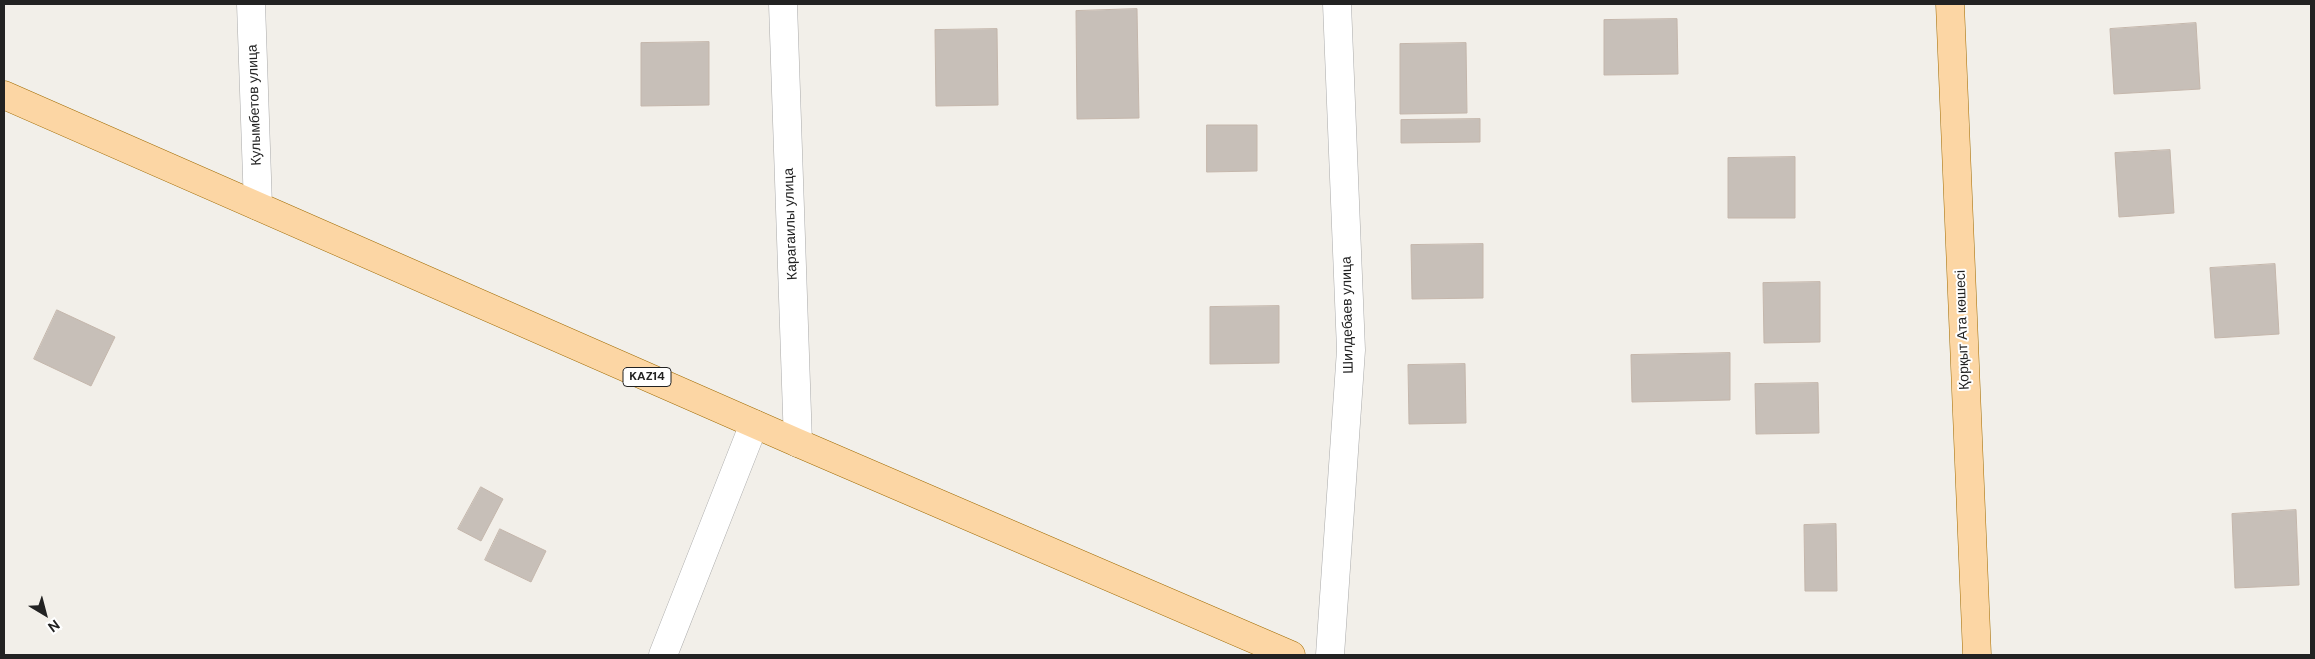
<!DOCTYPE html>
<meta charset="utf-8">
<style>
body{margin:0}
#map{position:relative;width:2315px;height:659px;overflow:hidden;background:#f2efe9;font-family:"DM Sans",sans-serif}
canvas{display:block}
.frame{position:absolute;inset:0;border:5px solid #222;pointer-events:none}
.north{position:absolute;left:20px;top:589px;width:50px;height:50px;-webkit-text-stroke:4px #fff;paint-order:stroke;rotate:143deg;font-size:14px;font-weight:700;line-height:20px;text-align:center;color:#222}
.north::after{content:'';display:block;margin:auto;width:18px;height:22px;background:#222;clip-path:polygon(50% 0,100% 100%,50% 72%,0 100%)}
</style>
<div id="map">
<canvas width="2315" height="659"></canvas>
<div class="frame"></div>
<div class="north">N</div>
</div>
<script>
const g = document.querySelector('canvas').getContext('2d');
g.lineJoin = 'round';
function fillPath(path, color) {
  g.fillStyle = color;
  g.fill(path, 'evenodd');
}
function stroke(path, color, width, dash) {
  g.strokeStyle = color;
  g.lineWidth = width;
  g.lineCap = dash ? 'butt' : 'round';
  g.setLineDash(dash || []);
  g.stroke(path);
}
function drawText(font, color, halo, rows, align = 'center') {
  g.font = font + ' "DM Sans",sans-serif';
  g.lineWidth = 4;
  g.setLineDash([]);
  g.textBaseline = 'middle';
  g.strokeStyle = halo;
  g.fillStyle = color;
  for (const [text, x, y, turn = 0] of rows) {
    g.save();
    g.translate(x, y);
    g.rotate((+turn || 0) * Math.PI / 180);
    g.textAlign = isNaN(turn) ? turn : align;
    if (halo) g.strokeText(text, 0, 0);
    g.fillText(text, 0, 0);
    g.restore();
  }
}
const building = new Path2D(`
 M1137,9L1139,118L1077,119L1076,11Z
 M1677,19L1678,74L1604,75V20Z
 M2196,23L2200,89L2114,94L2110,29Z
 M997,29L998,105L936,106L935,30Z
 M709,42V105L641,106V43Z
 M1466,43L1467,113L1400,114V44Z
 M1480,119V142L1401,143V120Z
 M1207,125H1257V171L1207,172Z
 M2170,150L2174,213L2119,217L2115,153Z
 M1795,157V218H1728V158Z
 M1483,244V298L1412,299L1411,245Z
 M2275,264L2279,334L2215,338L2210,268Z
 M1820,282V342L1764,343L1763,283Z
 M1279,306V363L1210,364V307Z
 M57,310L115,337L91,386L34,359Z
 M1730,353V400L1632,402L1631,355Z
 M1465,364L1466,423L1409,424L1408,365Z
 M1818,383L1819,433L1756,434L1755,384Z
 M481,487L503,499L481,541L458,529Z
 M2296,510L2299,585L2235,588L2232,514Z
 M1836,524L1837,591H1805L1804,525Z
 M500,529L546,551L531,582L485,560Z`);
fillPath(building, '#c7bfb8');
stroke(building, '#c4b6ab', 1);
const minor = new Path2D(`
 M251,4L258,206
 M783,4L798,443
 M663,655L754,424
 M1330,655L1351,350L1337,4`);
const major = new Path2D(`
 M1950,4L1977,655
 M4,95L798,443L1291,655`);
stroke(minor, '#a9a9a9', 29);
stroke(major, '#a06b00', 29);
stroke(minor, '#fff', 28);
stroke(major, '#fcd6a4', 28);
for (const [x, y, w] of [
 [647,377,48]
]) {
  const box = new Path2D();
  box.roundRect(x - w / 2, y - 9.5, w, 19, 4);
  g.fillStyle = '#fff';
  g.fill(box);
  stroke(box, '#222', 1);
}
drawText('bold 12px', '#222', null, [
 ["KAZ14",647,377]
]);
drawText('14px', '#222', '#fff', [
 ["Кулымбетов улица",255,105,-92],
 ["Карагаилы улица",791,224,-92],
 ["Шилдебаев улица",1348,315,-91],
 ["Қорқыт Ата көшесі",1963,330,-92]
]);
</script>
